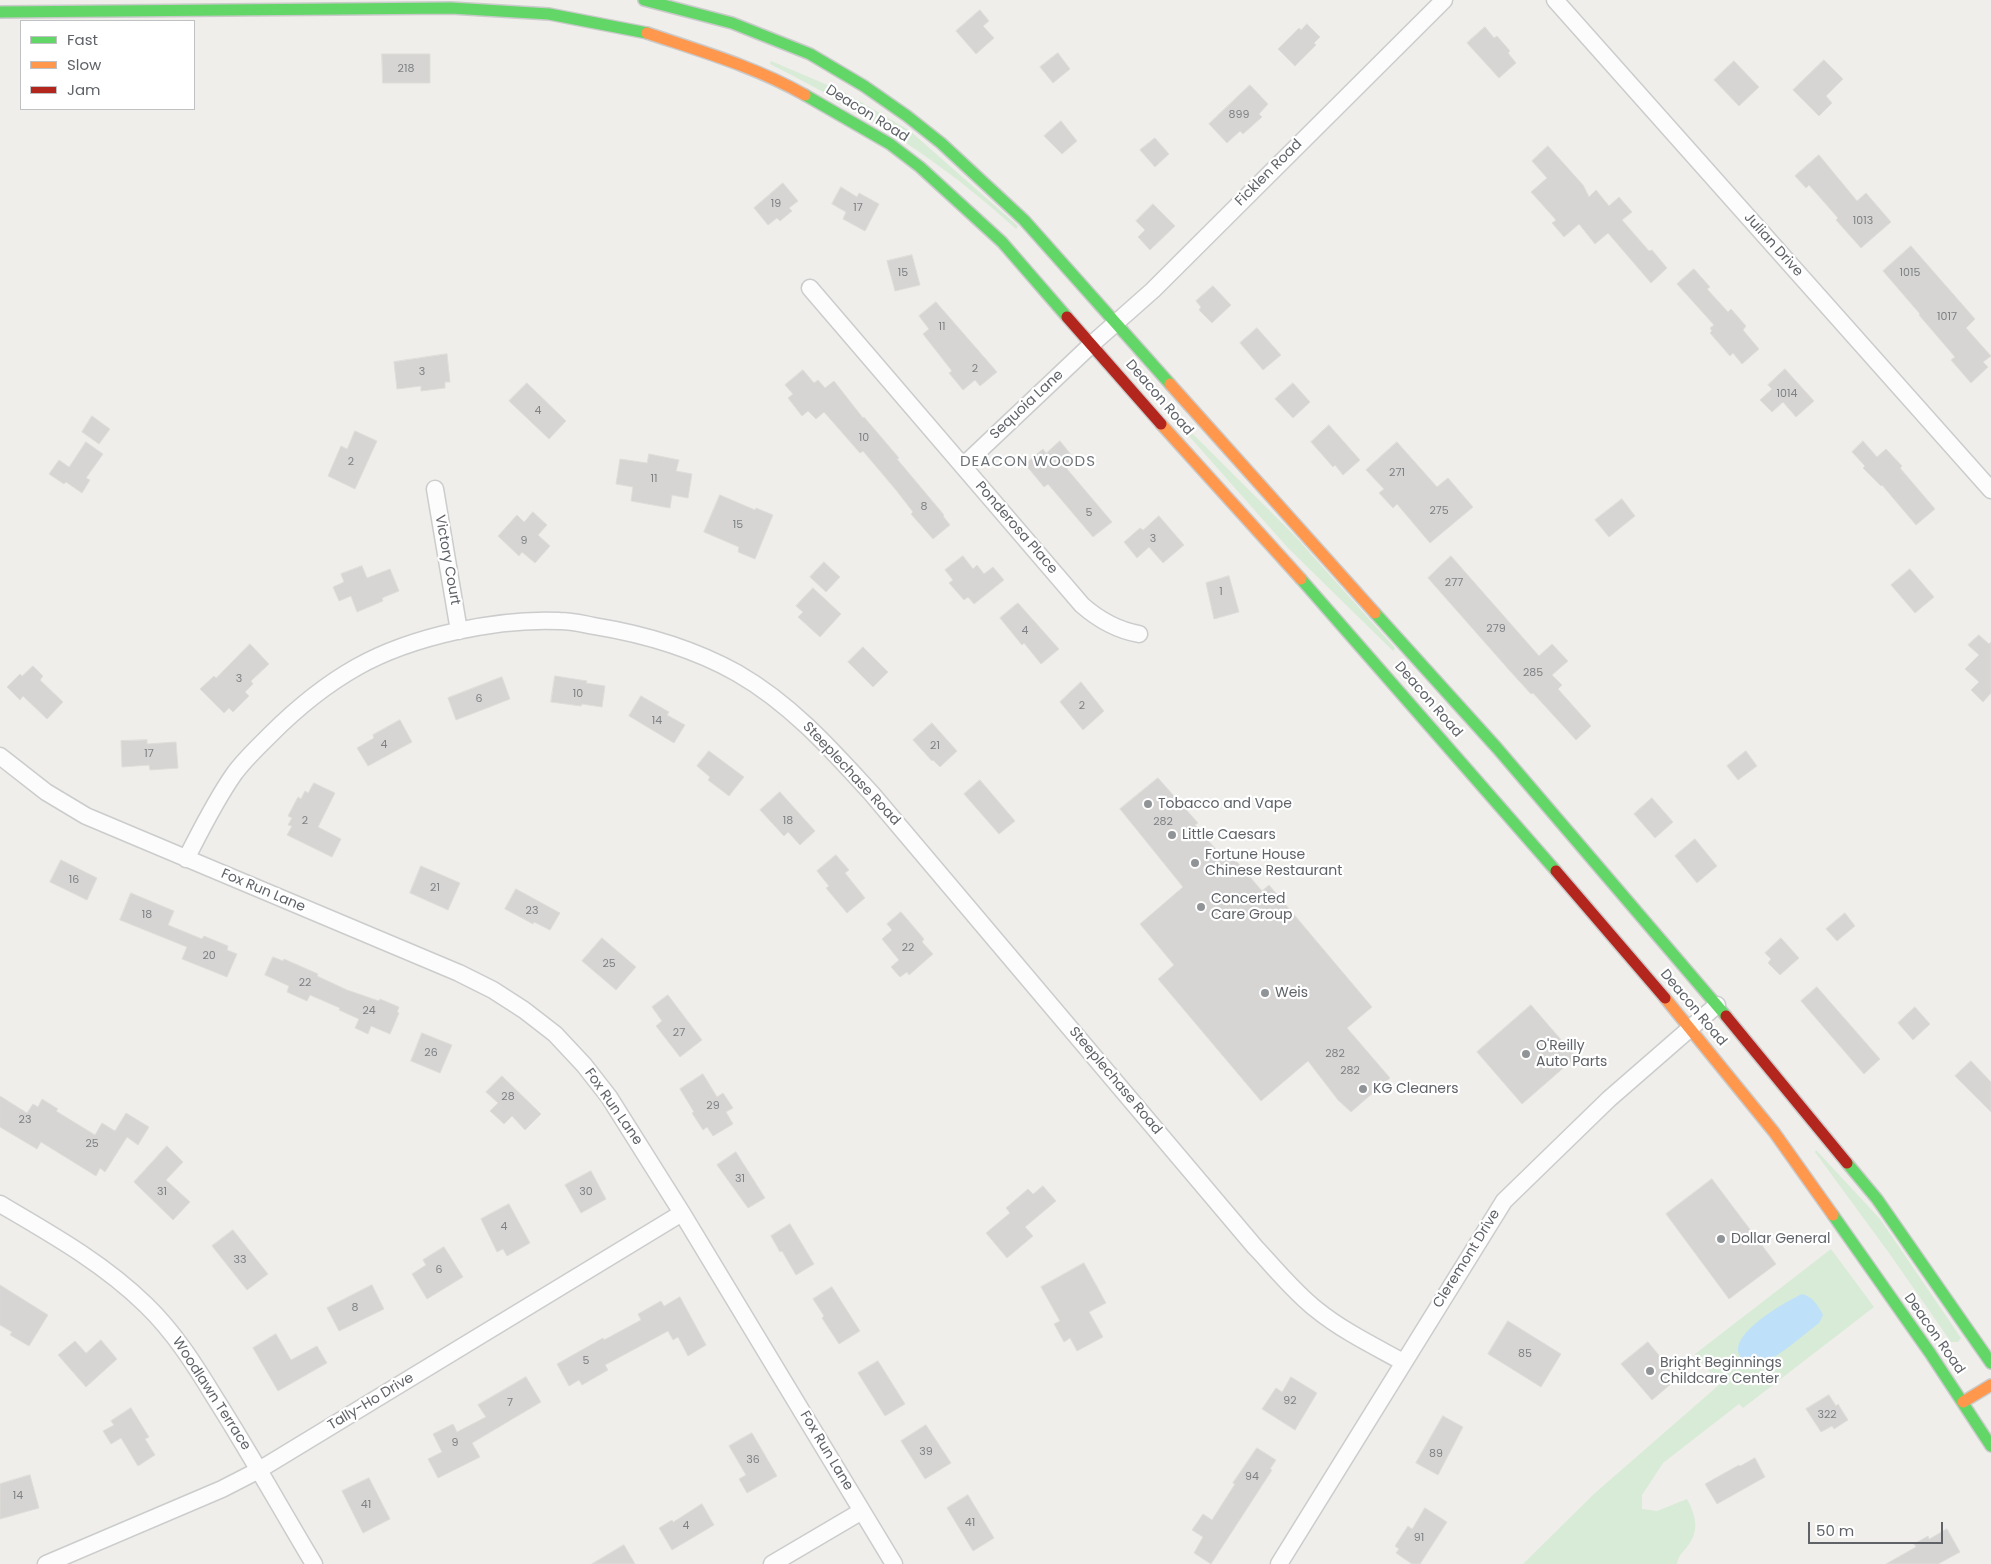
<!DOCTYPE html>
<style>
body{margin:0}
#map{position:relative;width:1991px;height:1564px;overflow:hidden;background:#efeeea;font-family:Poppins,sans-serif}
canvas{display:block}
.legend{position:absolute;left:20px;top:20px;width:175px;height:90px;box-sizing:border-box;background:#fff;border:1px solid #bfc1c3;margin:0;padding:6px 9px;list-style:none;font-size:15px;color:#5f6368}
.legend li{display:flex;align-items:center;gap:10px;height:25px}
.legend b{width:25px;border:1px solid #bfc1c3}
.scale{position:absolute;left:1808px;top:1522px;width:135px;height:22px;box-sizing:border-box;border:2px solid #5f6368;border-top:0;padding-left:6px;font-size:15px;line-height:18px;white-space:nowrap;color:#5f6368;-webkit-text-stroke:4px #fff;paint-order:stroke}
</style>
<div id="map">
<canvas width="1991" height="1564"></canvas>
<ul class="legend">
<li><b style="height:6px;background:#63d668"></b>Fast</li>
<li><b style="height:6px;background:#ff974d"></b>Slow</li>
<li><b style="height:6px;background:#b3261e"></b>Jam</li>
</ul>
<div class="scale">50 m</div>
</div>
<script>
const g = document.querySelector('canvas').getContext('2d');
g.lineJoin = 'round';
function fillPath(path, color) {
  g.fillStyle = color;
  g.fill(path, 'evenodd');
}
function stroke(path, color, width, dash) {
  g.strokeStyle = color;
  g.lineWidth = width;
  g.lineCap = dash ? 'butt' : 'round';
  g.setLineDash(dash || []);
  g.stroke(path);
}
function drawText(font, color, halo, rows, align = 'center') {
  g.font = font + ' Poppins,sans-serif';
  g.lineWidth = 4.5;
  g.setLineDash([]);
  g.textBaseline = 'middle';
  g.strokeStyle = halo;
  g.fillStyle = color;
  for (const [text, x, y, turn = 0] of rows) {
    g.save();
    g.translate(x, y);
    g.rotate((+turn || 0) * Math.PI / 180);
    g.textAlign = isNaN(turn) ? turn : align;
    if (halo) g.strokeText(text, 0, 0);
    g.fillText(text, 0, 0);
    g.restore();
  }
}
fillPath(new Path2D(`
 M771,61L844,92L910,131L1018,226L1016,229C942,161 859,109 770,64Z
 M1184,425L1295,536L1395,648L1393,651L1288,548L1181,427Z
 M1816,1150L1880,1219L1961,1338L1958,1342H1951L1889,1253L1815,1152Z
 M1831,1249L1874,1307L1743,1408L1739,1404L1663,1463L1642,1495V1509L1657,1511L1687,1499C1696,1516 1700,1531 1687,1547C1682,1553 1678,1556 1677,1564H1523L1595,1493L1720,1384L1695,1354Z`), '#d8ebd6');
fillPath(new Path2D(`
 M1802,1294C1813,1297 1818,1305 1823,1315L1819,1323C1798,1339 1776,1361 1750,1367C1745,1362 1737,1356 1738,1348C1740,1328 1785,1302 1802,1294Z`), '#bfe0f9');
const building = new Path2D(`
 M980,10L989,21L983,26L994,38L976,54L956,31Z
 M1307,24L1320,37L1314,43L1316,45L1295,66L1278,49L1299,28L1301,30Z
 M1485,27L1494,38L1497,36L1510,51L1508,53L1516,63L1499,78L1467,43Z
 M1058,53L1070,69L1053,83L1040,67Z
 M382,54H430V83H383Z
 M1824,60L1843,79L1826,96L1832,103L1819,116L1793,90Z
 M1734,61L1759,87L1739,106L1714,80Z
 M1250,85L1268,104L1259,114L1262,117L1243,134L1240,131L1227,143L1209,124Z
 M1061,121L1077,141L1062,154L1044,136Z
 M1155,138L1169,154L1155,167L1140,150Z
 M1548,146L1583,185L1589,197L1596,190L1609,206L1619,197L1632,212L1622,220L1649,251L1652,250L1667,268L1651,283L1608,233L1595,244L1579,224L1564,237L1552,223L1556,220L1531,192L1547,178L1532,161Z
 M1819,155L1857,201L1866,193L1891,222L1861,248L1836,220L1838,218L1809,185L1806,188L1795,176Z
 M783,183L798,201L789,208L792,211L780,221L777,218L768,225L754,208Z
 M841,187L857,197L859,193L879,204L865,231L843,219L846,212L832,204Z
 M1153,204L1175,226L1150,250L1138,237L1145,230L1136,221Z
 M1911,246L1975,319L1966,328L1991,356L1983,362L1988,367L1971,383L1951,360L1955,357L1919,315L1920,314L1883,271Z
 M912,255L920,285L895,291L887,261Z
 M1694,269L1710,287L1707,289L1728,312L1731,309L1746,326L1743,330L1759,349L1742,364L1733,353L1730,356L1710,333L1712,331L1710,328L1714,325L1677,284Z
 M1213,286L1231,305L1212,323L1199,310L1201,307L1196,301Z
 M936,302L997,372L980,386L975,380L963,390L949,373L952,371L923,334L929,329L919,316Z
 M1257,328L1281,355L1263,370L1240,343Z
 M447,354L450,382H445V388L421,391V386L397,389L394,362Z
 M1785,369L1814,401L1796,417L1783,402L1772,412L1760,400L1772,389L1768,385Z
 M803,370L814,383L818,380L825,388L834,381L863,418L864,417L899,458L897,459L944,515L943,516L950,525L933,539L911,514L913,512L896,490L863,451L860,453L824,412L816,419L808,411L802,416L788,398L793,394L785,385Z
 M527,383L566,421L549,439L509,401Z
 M1293,383L1310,402L1293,418L1275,399Z
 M92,416L110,429L99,444L82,432Z
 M1329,425L1360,460L1343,475L1335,465L1333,467L1311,442Z
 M355,431L377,441L355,489L328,476L341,446L347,449Z
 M1060,441L1076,461L1067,469L1112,522L1093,537L1048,484L1044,487L1025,464L1043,449L1046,453Z
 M1863,441L1877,457L1886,449L1902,466L1900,468L1935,509L1916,525L1882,485L1881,486L1863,468L1865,466L1852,452Z
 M86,442L103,454L86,478L90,480L82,493L66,482L64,484L49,474L59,460L69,467Z
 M1397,442L1437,487L1448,478L1473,507L1430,543L1397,504L1393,508L1379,493L1384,489L1366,470Z
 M649,454L679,460L676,471L692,474L688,498L672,495L670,508L631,501L633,487L616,484L620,459L647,463Z
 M720,495L755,510L756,508L773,515L755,559L738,552L739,547L704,532Z
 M1622,499L1635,516L1609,537L1595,520Z
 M533,512L547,525L538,535L550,546L535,563L522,552L519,556L498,536L517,515L524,522Z
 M1159,516L1184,545L1163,563L1149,547L1137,558L1124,542L1140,528L1143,530Z
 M963,556L973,569L977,565L984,574L993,567L1004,580L974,604L968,597L964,600L949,583L953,580L945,570Z
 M1451,556L1539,656L1552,644L1568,661L1552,675L1562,685L1558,689L1591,726L1576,740L1533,693L1531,694L1510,671L1428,578Z
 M824,562L840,577L826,592L810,577Z
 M362,566L367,578L390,569L399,591L382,598L383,601L357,612L351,596L339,601L333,587L344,582L341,574Z
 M1910,569L1934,597L1915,613L1891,585Z
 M1229,576L1239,612L1214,619L1206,583Z
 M813,588L841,614L820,637L798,617L803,612L796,606Z
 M1018,603L1059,649L1041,664L1024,643L1022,645L1000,618Z
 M1979,635L1989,644L1991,642V693L1983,702L1971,690L1979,682L1965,669L1979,655L1968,645Z
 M250,644L269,664L251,681L253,684L245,692L249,696L233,712L229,708L224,713L200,689L214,676L216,678Z
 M863,647L888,672L873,687L848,662Z
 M33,666L43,676L40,680L63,702L47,719L23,696L20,700L7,687L20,674L22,676Z
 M555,676L587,681L586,683L605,686L602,707L582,704L581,706L551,702Z
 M502,677L510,699L456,720L448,698Z
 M1081,682L1104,711L1083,730L1060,702Z
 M641,696L669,712L667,715L685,725L674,743L629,716Z
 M400,720L412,742L368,766L357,748L374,738L373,735Z
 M932,723L957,751L940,767L933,760L932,761L913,740Z
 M147,740V744L176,742L178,768L150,770L149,765L122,767L121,741Z
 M709,751L744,777L729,796L708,780L710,777L697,766Z
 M1746,751L1757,766L1738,780L1727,766Z
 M1158,778L1198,823L1195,825L1220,854L1226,849L1262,891L1269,885L1372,1007L1347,1028L1390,1078L1351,1112L1338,1100L1308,1061L1261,1101L1158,979L1174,965L1140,924L1183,887L1120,809Z
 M980,780L1015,821L999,834L964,794Z
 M314,783L335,793L318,827L341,839L332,857L287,835L292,826L288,825L292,818L288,816L298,797L301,799L305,791L308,793Z
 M780,792L815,831L800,845L788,832L784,836L760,810Z
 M1652,798L1673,822L1655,838L1634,814Z
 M1695,839L1717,866L1697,883L1675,856Z
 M836,855L849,870L845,873L865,898L847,913L826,888L829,886L817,871Z
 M61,860L97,878L87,900L50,882Z
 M421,866L460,883L448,910L410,893Z
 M516,889L560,913L550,930L534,922L533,924L505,909Z
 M131,893L174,911L168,925L202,939L204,936L228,946L227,950L237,954L227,977L182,959L187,947L120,920Z
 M901,912L924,939L922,942L933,954L909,975L907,972L900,977L891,967L899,960L882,939L892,930L887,924Z
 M1845,913L1855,926L1837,941L1826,929Z
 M602,938L636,967L616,990L582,961Z
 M1781,938L1799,958L1780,975L1768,963L1771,959L1765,953Z
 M273,957L283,961L284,959L318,974L317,976L347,990L379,1001L380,999L399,1007L397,1012L399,1013L390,1034L371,1026L368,1034L355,1028L359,1019L339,1010L340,1008L310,995L307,1001L287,992L289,986L265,975Z
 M1817,987L1880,1059L1864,1074L1801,1001Z
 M668,995L702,1040L680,1057L656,1026L662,1021L652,1007Z
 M1531,1005L1576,1057L1522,1104L1477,1052Z
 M1915,1007L1930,1024L1913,1040L1898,1023Z
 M422,1033L452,1045L440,1073L411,1061Z
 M1971,1061L1991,1082V1112L1955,1076Z
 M703,1074L717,1097L723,1093L733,1108L726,1112L733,1124L713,1136L707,1127L703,1130L692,1113L694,1112L680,1089Z
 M502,1076L541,1114L525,1130L512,1116L504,1124L490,1111L498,1103L486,1092Z
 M0,1096L27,1113L33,1104L38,1107L42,1099L58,1109L56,1111L95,1135L102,1123L115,1131L126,1113L149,1127L138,1145L127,1137L105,1172L100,1168L96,1176L41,1142L37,1149L0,1127Z
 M167,1146L183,1162L166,1180L190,1202L173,1220L134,1182Z
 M736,1152L765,1198L748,1208L717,1165Z
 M591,1171L606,1199L581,1213L565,1185Z
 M1712,1179L1776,1264L1729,1299L1666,1214Z
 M1043,1186L1056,1201L1025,1227L1033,1236L1007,1258L986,1233L1010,1213L1006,1208L1028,1189L1033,1194Z
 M509,1204L530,1243L507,1256L503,1249L497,1252L481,1219Z
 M790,1224L814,1264L796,1275L782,1251L780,1252L771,1236Z
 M233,1230L268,1274L247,1290L212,1246Z
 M444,1247L463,1277L427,1299L412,1274L426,1265L423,1260Z
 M1084,1263L1106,1303L1089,1312L1103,1337L1077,1351L1070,1338L1064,1342L1054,1324L1060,1321L1041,1287Z
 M0,1285L48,1315L29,1346L10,1335L12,1332L0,1325Z
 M372,1285L384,1309L339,1331L327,1308Z
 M832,1287L860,1331L839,1344L822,1318L824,1316L813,1299Z
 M680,1297L706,1345L688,1356L678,1337L673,1340L668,1331L605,1365L608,1370L582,1385L579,1380L569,1386L557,1364L603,1338L604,1340L641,1320L638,1314L661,1301L664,1306Z
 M1508,1321L1561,1354L1541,1387L1488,1354Z
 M276,1334L291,1360L317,1346L327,1363L278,1391L253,1348Z
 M101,1340L117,1359L86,1387L58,1355L75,1341L86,1353Z
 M1648,1342L1678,1378L1652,1400L1621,1364Z
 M878,1361L905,1404L885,1416L858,1373Z
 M526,1377L541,1402L472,1443L480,1457L438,1478L428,1459L442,1452L433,1434L453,1424L457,1432L486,1417L478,1405Z
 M1291,1377L1317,1393L1295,1430L1262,1409L1276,1388L1282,1392Z
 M1829,1395L1836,1406L1838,1404L1848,1420L1834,1429L1832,1426L1821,1432L1806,1409Z
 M131,1408L149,1437L145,1439L155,1455L138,1466L121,1438L111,1444L103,1431L114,1425L111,1421Z
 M1443,1416L1463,1427L1438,1475L1416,1463Z
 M926,1425L951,1463L925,1479L901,1441Z
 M752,1433L777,1476L747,1493L739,1479L746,1475L729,1446Z
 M1257,1448L1276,1460L1270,1469L1272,1470L1211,1564L1194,1553L1203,1537L1192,1530L1203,1514L1212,1520L1235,1484L1233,1483Z
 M1755,1458L1765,1477L1717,1504L1705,1484L1739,1465L1740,1466Z
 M30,1475L39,1508L0,1519V1484Z
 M369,1478L390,1519L363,1533L342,1491Z
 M968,1495L994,1538L973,1551L947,1508Z
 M702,1504L714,1525L672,1550L659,1528L672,1520L673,1522Z
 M1425,1508L1447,1522L1420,1564H1412L1396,1553L1399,1549L1395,1546L1408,1526L1412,1529Z
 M1947,1529L1960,1552L1938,1564H1886L1916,1547L1914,1544L1928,1536L1929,1539Z
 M624,1545L635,1564H592Z`);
fillPath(building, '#d6d5d3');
stroke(building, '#deddd9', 1);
const street = new Path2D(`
 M1555,0L1991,490
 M810,288L1082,605C1099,620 1117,630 1139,634
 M963,466L1092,344L1153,290L1444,0
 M435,489L459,631
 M0,756L46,792L86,816L459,973L493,990L524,1010L555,1034L584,1065L609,1097L682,1213L894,1564
 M186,859C201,830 215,801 234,774C244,760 258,747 271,734C297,708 325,685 357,667C412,636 498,618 560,621C572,621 583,624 594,626C643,634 694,649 737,673C791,704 831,749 872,794L1255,1247C1275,1268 1294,1292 1317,1310C1343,1331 1374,1346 1403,1362
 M0,1204C51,1234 103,1263 146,1305C174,1332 195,1365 215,1398C250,1453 281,1509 314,1564
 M46,1564L222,1489L259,1470L682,1213
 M772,1564L862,1511
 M1279,1564L1504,1201L1609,1099L1717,1005`);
const fast = new Path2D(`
 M644,0L732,23L810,54L864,86L907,116L941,143L1024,220L1170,384
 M0,12L451,8L549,14L647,33
 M805,95L890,144L920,167L1002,242L1067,317
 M1301,579L1556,871
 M1375,613L1497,748L1726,1016
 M1847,1163L1877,1199L1991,1363
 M1833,1215L1930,1353L1991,1446`);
const slow = new Path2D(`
 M647,33C700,51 756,67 805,95
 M1170,384L1375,613
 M1161,424L1301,579
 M1665,998L1774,1132L1833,1215
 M1963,1402L1991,1385`);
const jam = new Path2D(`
 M1067,317L1161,424
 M1556,871L1665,998
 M1726,1016L1847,1163`);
stroke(street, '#cbcccc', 19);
stroke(fast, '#cacacb', 14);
stroke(slow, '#cacacb', 14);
stroke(jam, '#cacacb', 14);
stroke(street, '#fdfcfc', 16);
stroke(fast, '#63d668', 11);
stroke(slow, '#ff974d', 11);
stroke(jam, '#b3261e', 11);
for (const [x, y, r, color] of [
 [1148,804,5,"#919496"],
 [1172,835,5,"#919496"],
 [1195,863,5,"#919496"],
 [1201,907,5,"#919496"],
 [1265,993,5,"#919496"],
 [1526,1054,5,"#919496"],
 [1363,1089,5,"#919496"],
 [1721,1239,5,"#919496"],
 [1650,1371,5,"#919496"]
]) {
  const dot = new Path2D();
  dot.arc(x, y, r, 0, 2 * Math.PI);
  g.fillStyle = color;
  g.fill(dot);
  stroke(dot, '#fff', 2);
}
drawText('11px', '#7e8184', null, [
 ["218",406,69],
 ["899",1239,115],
 ["19",776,204],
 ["17",858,208],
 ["1013",1863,221],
 ["15",903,273],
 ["1015",1910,273],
 ["1017",1947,317],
 ["11",942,327],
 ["2",975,369],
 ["3",422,372],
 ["1014",1787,394],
 ["4",538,411],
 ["10",864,438],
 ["2",351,462],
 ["271",1397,473],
 ["11",654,479],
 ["8",924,507],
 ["275",1439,511],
 ["5",1089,513],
 ["15",738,525],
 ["3",1153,539],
 ["9",524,541],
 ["277",1454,583],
 ["1",1221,592],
 ["279",1496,629],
 ["4",1025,631],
 ["285",1533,673],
 ["3",239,679],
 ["10",578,694],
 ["6",479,699],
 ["2",1082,706],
 ["14",657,721],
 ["4",384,745],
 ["21",935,746],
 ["17",149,754],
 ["2",305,821],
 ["18",788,821],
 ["282",1163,822],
 ["16",74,880],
 ["21",435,888],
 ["23",532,911],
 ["18",147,915],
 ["22",908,948],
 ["20",209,956],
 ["25",609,964],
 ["22",305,983],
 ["24",369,1011],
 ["27",679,1033],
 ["26",431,1053],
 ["282",1335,1054],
 ["282",1350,1071],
 ["28",508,1097],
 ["29",713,1106],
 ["23",25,1120],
 ["25",92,1144],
 ["31",740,1179],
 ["31",162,1192],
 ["30",586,1192],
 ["4",504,1227],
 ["33",240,1260],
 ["6",439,1270],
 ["8",355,1308],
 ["85",1525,1354],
 ["5",586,1361],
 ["92",1290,1401],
 ["7",510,1403],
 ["322",1827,1415],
 ["9",455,1443],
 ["39",926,1452],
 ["89",1436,1454],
 ["36",753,1460],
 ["94",1252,1477],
 ["14",18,1496],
 ["41",366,1505],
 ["41",970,1523],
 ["4",686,1526],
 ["91",1419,1538]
]);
drawText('14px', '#5f6368', '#fff', [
 ["Deacon Road",867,114,32],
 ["Ficklen Road",1269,173,-45],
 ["Julian Drive",1773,245,48],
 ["Deacon Road",1159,398,49],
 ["Sequoia Lane",1027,405,-43],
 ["Ponderosa Place",1016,528,49],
 ["Victory Court",447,560,80],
 ["Deacon Road",1428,700,49],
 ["Steeplechase Road",851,774,47],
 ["Fox Run Lane",263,891,23],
 ["Deacon Road",1693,1008,50],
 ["Steeplechase Road",1115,1081,50],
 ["Fox Run Lane",613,1107,55],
 ["Cleremont Drive",1467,1259,-58],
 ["Deacon Road",1934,1334,55],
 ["Woodlawn Terrace",211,1394,57],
 ["Tally-Ho Drive",371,1402,-31],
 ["Fox Run Lane",826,1451,59]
]);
drawText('14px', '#5f6368', '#fff', [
 ["Tobacco and Vape",1158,804],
 ["Little Caesars",1182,835],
 ["Fortune House",1205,855],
 ["Chinese Restaurant",1205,871],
 ["Concerted",1211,899],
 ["Care Group",1211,915],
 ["Weis",1275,993],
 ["O'Reilly",1536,1046],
 ["Auto Parts",1536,1062],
 ["KG Cleaners",1373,1089],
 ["Dollar General",1731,1239],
 ["Bright Beginnings",1660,1363],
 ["Childcare Center",1660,1379]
], 'left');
g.letterSpacing = '1px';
drawText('15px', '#70757a', '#fff', [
 ["DEACON WOODS",1028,462]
]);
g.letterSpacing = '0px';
</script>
